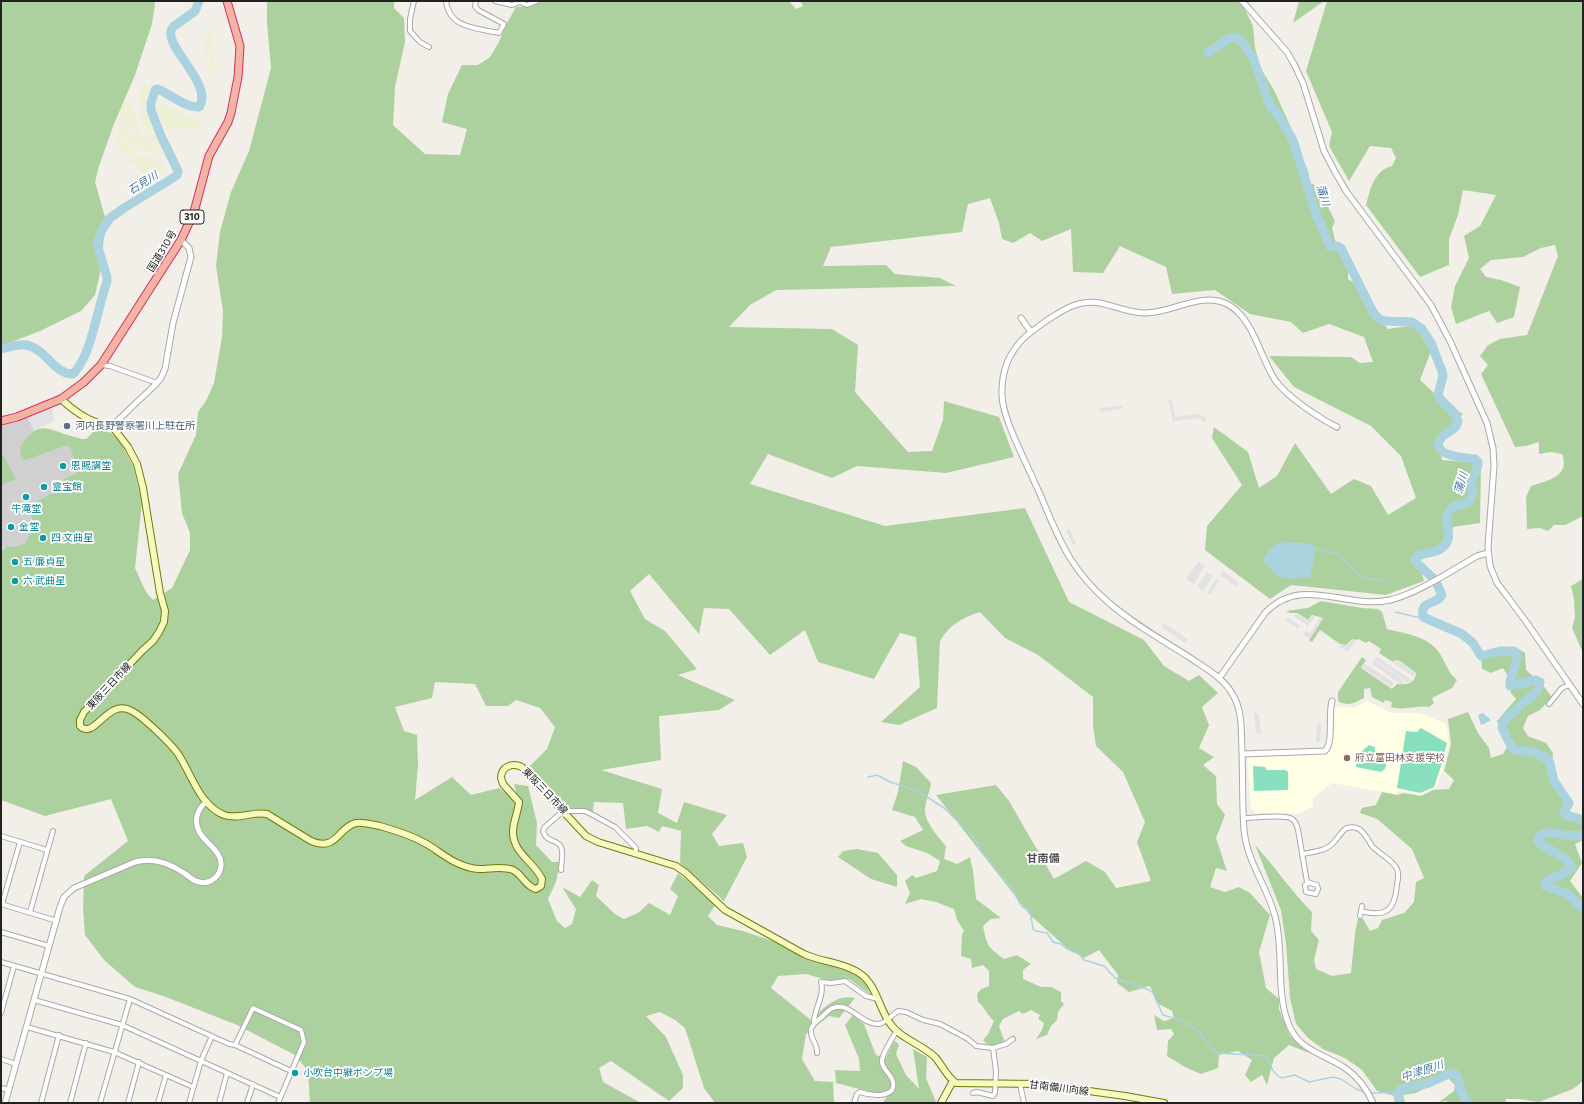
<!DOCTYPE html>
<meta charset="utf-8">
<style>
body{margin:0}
#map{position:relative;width:1584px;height:1104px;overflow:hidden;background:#f2efe9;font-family:Commissioner,sans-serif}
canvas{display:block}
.frame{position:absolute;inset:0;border:2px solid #222;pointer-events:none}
</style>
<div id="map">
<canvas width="1584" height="1104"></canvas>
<div class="frame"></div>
</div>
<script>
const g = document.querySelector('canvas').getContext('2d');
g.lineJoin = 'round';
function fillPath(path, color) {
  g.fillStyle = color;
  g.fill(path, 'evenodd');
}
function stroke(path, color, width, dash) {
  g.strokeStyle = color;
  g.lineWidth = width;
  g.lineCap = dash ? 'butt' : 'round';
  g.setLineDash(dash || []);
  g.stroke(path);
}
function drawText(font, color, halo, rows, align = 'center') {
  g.font = font + ' Commissioner,"Noto Sans JP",sans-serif';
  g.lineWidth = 3.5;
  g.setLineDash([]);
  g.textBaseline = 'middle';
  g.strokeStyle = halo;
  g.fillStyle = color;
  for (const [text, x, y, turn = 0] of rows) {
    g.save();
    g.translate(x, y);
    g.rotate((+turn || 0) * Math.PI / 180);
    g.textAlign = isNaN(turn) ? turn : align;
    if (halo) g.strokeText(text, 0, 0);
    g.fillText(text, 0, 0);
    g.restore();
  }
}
fillPath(new Path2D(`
 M1367,701L1392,713H1420L1446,724L1449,743L1443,768L1436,788L1420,795L1399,791L1395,794L1332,783L1313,798V807L1297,814L1255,813L1251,808L1247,760L1251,756L1325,754L1332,747L1331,714L1332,708L1337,706L1353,708Z`), '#ffffe5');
fillPath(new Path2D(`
 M26,415L34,430L21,445L26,460L66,446L70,447L79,470L77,473L59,481L54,492L32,504L30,508L33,527L25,543L15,547H5L1,552V424L12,422Z`), '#d0d0d0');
fillPath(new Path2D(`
 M210,26L212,30L209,56L206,55L203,46Z
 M212,33L215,60L216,49L218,53L217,65L212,73L215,60L211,71L208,73L207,70L211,56L210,45Z
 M143,84L148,86L145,108H143L138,102Z
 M158,101L202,123L199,126L193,127L176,130L166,129L157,108Z
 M123,102H125L124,126L119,121L120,111Z
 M127,102L133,106L141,134L128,129L125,126Z
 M139,108L150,114L156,130L146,132Z
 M119,123L132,135L141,150L140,151L128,141L119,136L117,133Z
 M131,133L146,137L151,143L160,155L143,150Z
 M152,134L159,137L168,160L165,159L154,142L147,136Z
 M115,137H117L127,143L136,152L130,156L127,154L119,147Z
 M142,154L155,158L163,163L165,168L162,173L133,157Z
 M133,158L151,167L160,174L137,190L136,189L141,181L143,174L142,171L127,162V160Z`), '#eef0d5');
fillPath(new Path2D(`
 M1,1H154L155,4L152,24L135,75L114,124L99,166L95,182L105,217L102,264L95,295L81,311L40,331L9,343L1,345Z
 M267,1H394V8L404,18L405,42L395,87L393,125L425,154L460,155L467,129L442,122L448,94L462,65H478L490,57L499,42L506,25L516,7L533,6L540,1H789L796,9L803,6L800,1H1241L1253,26L1255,48L1261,69L1274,90L1288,121L1309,174L1308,182L1317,186L1335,221L1332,228L1338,251L1348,253V279L1361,287L1376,316L1388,329L1415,325L1431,351L1420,380L1446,404L1463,414L1438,437L1442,460L1481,463L1480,523L1453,527L1448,544L1418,559L1424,581L1386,595L1291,585L1270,599L1205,550L1207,526L1242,485L1212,438L1214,427L1248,452L1259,488L1277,476L1295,443L1331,494L1354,479L1371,486L1388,515L1416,498L1401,456L1371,426L1294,387L1269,356L1351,357L1360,363L1373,362L1364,337L1329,324L1303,333L1291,322L1250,314L1215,290L1172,294L1166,267L1120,246L1103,273L1073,272L1071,229L1042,241L1030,233L1013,243L1002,239L999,223L990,198L968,204L962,232L831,247L823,266L886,265L895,274L940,278L956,286L776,290L750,305L729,327L832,329L858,345L855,392L908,452L932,451L943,420L944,401L999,417L1014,457L946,473L857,466L832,478L768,454L750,484L885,526L1025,508L1069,602L1144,640L1164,666L1189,681L1199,675L1218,693L1202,707L1209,725L1199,748L1214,757L1203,765L1216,776L1217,804L1225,815L1216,838L1227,871L1216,868L1210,887L1225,892L1239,887L1250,893L1270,915L1259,952L1266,988L1279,999V1009L1290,1036L1309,1053L1289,1045L1274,1058L1267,1085L1262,1075L1251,1082L1245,1075L1252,1060L1238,1051L1219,1055L1218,1068L1201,1074L1185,1067L1167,1056L1168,1041L1174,1034L1171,1029L1157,1030L1154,1015L1164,1021L1174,1018L1172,1011L1157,1003L1150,986L1129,992L1117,983L1118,975L1099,950L1084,958L1067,948L1030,915L936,795L996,785L1009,801L1054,879L1086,861L1105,872L1116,888L1151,881L1137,842L1145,822L1123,772L1096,746L1093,725V697L1038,655L1005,638L980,612C963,617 949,625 940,641L937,708L899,725L881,722L920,687L916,637L900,633L874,679L818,662L805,630L770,655L729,609L704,608L699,634L649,574L630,591L645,619L665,631L697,669L678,675L735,700L719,710L659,716L661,760L601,770L662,789L658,813L677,823L684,802L727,815L712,834L719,846L743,843L747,857L724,901L680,863L681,831L662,826L659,832L647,826L626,829L623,803L594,802L593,812L584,808H564L528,768L547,749L555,727L540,708L516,700L508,706H486L475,684L435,682L432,698L395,707L404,731L417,735L418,765L415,800L452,777L471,795L499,788L519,803L514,784L528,786L537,823L536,845L552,862H560L556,882L548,899L557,921L565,928L572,924L576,909L562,887L580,897L592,880L599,885L596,896L615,914L624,919L638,913L649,903L670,915L678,896L670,889L678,873L716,904L708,916L717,925L743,931L775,942L803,957L856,974L866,984L871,995L849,979L827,980L806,974L778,976L771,988L811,1020C824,1008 836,994 855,998L839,1018L829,1016L806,1034L802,1059L815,1081L833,1082L834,1103H715L704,1088L685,1028L675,1020L660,1012L646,1016L666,1037L683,1075V1088L669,1101L611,1061L599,1068L603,1082L641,1103H310L308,1071L295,1055L237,1025L166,997L135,987L104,960L85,935L83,908L84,876L128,841L111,799L45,816L1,800V552L7,546L15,547L25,543L33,527L30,508L32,504L54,492L59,481L77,473L78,470L70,447L66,446L26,460C21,457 18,450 22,444C36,424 43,426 64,434C70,436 76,437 82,439H86L93,432L100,430L111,433L121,443L133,466L142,502L135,568L146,592L153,600L172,588L190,550V533L182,513L178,474L196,435L198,412L206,401L214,383L222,337L223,311L216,266L220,232L231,192L249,151L271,68L267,23Z
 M1299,1H1324L1293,23Z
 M1327,1H1583V516L1565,525H1554L1548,531L1540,528L1527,529L1526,497L1531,486C1547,481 1571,476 1562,454L1551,452L1539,454V442L1526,446L1515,447L1481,374L1488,365L1480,356L1488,345L1500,339L1527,335L1558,256L1555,245L1541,248L1523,257L1491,260L1480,269L1486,277L1501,280L1520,287L1514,317L1497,323L1489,311L1456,324L1451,307L1455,286L1469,258L1464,236L1480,226L1496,195L1463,190L1458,215L1449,239V265L1420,277L1366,205C1370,190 1374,170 1392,166L1396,158L1391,148L1370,146L1349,181L1329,146L1332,132L1306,71Z
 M1,455H3L15,477L14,480L1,485Z
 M1583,579V653L1572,628L1575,617L1574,599L1571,586Z
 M1321,601L1362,608L1378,609L1382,612L1387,629C1406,634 1429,636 1440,654C1446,663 1448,673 1457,680L1452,688L1432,698L1434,703L1429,707C1417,705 1404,711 1391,707L1392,702L1385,700L1384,703L1372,697L1370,688L1364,689V698C1355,703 1347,707 1338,701V692L1362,657L1366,660L1361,668L1392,689L1397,684C1406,685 1415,684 1416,673L1400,661L1395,660L1393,662L1379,653L1381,649L1369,641L1366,643L1358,639L1356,640L1352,639L1346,645L1340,644L1320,630L1312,642L1309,640L1323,618L1312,615L1308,620L1297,613H1290L1286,611L1308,608Z
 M1516,647L1525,653L1526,670L1542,684L1552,697L1540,710L1528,716L1523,728L1528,736L1546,743L1553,753L1551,769L1568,799L1566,816L1578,817L1583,815V840L1575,844L1582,863L1570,881L1583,898V1081L1573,1089L1539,1102L1519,1099H1506L1505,1103H1474L1465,1097L1460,1103H1449L1446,1101L1439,1102L1454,1091L1455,1085L1447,1077L1416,1093L1403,1095L1405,1103H1401L1398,1097L1377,1091L1362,1070L1345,1058L1323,1049L1308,1038L1296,1024L1290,998L1286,944L1281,910L1255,845C1275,867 1291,891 1312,912L1311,931L1319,940L1314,960L1316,969L1332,976L1351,973L1355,933L1358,918L1363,919L1370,931L1378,928L1382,920L1404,913L1414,902L1416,882L1424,878L1412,849L1377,819L1360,813L1362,808L1376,805L1382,792L1397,795L1404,793L1421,796L1433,790L1449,789L1454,780L1444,771L1451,744L1448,719L1468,712L1478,733L1489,748L1491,758L1503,754L1507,747L1497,721L1516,699L1510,692L1514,686L1503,668L1491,673L1482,669L1481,652Z
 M903,761L916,767L931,783C930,792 925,801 925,811C925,822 939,838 946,846L944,859L957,864L970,857L973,871L976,899L1001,918L991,919L983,926C987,947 988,947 1004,959L1017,955L1031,964L1023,970V979L1041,987H1051L1061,992V1001L1064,1004L1058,1012L1057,1020L1051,1026L1047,1035L1036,1039L1042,1030L1044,1023L1038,1019L1040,1015L1031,1010L1023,1014L1019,1011L1003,1019L999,1026L1005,1043C997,1045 989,1048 983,1040L988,1034L994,1021C987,1015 984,1006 978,1002L977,994L981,989L989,986V971L983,965L972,968L971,959L961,956L962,934L964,931L957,920L954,909L936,902L921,899L905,904L910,893L905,881L912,875L916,878L937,871L940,861L927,853L906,846L900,841L923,830L915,817L892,810L898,792Z
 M857,849L878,853L897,875V887L871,879L838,857L843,851Z
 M853,1015L864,1024L876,1055L886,1058L894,1041L899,1044L896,1054L906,1075L919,1089L913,1049L927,1057L926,1078L936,1102L935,1103H883L887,1096L836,1083L835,1070L860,1071L859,1059L845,1025Z`), '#add19e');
fillPath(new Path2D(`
 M1421,728L1447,743L1442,763L1434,787L1420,793L1397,788L1406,731L1417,732Z
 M1369,745L1375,747V751L1388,754L1385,769L1381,772L1356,767L1357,758L1361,754L1362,751Z
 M1253,766L1265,767L1267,770H1285L1288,772V790L1254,791Z`), '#88e0be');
fillPath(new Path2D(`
 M1168,400H1172L1175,417L1197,414L1204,416L1207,421L1204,422L1198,418L1173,421Z
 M1123,405V408L1101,412L1100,408Z
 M52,408L54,421L34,430L27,415L33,412Z
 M1069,528L1076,543L1073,545L1066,530Z
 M1199,561L1205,566L1194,584L1186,579Z
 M1223,571L1239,582L1236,586L1220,575Z
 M1207,572L1213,576L1203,591L1197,586Z
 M1216,579L1219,581L1210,595L1207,593Z
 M1296,614L1308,621L1312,616L1315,617L1308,626L1294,616Z
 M1288,617L1300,626L1298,629L1285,620Z
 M1320,618L1323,619L1310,639L1303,634L1306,630L1310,633Z
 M1164,623L1188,639L1185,643L1161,627Z
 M1353,639L1356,641L1347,652L1339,646L1343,644L1346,646Z
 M1376,656L1412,680L1408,683L1374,659Z
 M1374,660L1403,680L1404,684H1400L1371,663Z
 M1395,661L1400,662L1415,673L1414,677L1393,663Z
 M1364,663L1394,683L1391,687L1361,667Z
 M1254,712L1259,715L1261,735L1256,732Z
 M1317,723L1321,724L1320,743H1316Z`), '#e2e2e2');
fillPath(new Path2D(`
 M1281,542L1305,543L1316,547L1310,577C1299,578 1283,582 1275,573C1271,568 1269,565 1263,561C1267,551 1272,546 1281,542Z
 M1483,713L1490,719V721L1481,725L1478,715Z`), '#aad3df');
stroke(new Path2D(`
 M1316,549L1336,553L1363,578L1384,581L1386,585
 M1396,612L1416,617H1423
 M868,777L877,775L890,782L918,791L944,808L972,835L984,855L1011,887L1022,907L1030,910L1033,929L1036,931L1047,933L1053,942L1061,944L1067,949L1079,954L1084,960L1104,966L1115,978L1149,990L1153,993L1163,1015C1173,1018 1184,1020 1193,1027C1203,1034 1207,1046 1217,1053L1266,1056L1269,1058C1271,1068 1273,1074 1282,1078L1295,1075L1309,1082L1333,1077L1341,1079L1356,1089L1365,1092
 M1371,1093L1398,1092`), '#aad3df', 1.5);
stroke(new Path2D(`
 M1208,53L1230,38L1234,37L1240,39L1253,58L1270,105L1280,118L1293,140L1315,211L1330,247L1337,246L1341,248L1373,312L1379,319L1385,321L1412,322L1422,329L1431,343L1442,371L1443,376L1438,395C1443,405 1455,409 1458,421C1457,429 1449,431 1443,436C1425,455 1465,458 1475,459L1478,462C1479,470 1472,475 1472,482C1471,489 1475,497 1468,502C1462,506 1453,504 1449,511C1442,523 1455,536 1444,546C1437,554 1425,552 1416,557L1415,560L1417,563L1435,580L1442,595C1436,606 1420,599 1423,617L1462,634L1473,643L1481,656L1500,651H1514L1517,654C1518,665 1508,680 1510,686L1535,680L1540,682L1538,690L1503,721L1502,728L1512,748L1516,750L1534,752L1549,760L1554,781L1569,803L1564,813L1566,815L1583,820
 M1,349C9,347 18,344 26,345C47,349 53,374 73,374C92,355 97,308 107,282V277L97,244L102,230L110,218L124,208L173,178L177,175L178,171L161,136L151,110V103L155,90L157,89C171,94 183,107 199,107C213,88 173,53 171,36C170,33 171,30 173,27L195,11L199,1
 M1583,834C1569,841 1550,826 1538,837V840L1540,843L1568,861L1572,867C1566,876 1553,875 1545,883V886L1568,894L1583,909
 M1399,1103L1398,1092L1402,1089L1429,1083L1451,1073H1454C1461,1079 1457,1093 1469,1103`), '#aad3df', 9);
const minor = new Path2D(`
 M414,1L410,19V31L420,42L429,47
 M446,1C449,29 478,28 499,33L504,24L478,10L475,6L476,1
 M495,1L512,5L520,2L527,5L537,1
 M101,365L110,366L157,383
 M1549,704L1562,688L1569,685
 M1244,818C1253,818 1286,814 1292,819C1296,821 1297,826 1298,830L1307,882L1317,885L1318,889L1316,894L1306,892L1305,885L1308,883
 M1,836L47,850
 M1302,854C1313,852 1327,851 1334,842C1339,837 1341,831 1347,828C1351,827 1355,827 1359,829C1365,833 1368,840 1372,846C1379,854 1393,860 1397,869C1399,874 1398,880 1397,884C1395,910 1386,918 1361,911
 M561,870C561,863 564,854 561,847C558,839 546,843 543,831L545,827L563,811H585L593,815L615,827L636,848L635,853
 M1,904L57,921
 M2,904L20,842
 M30,912L53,831
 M1360,916L1362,906
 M1,932L49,946
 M1,962L130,999L229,1044L235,1045L291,1071
 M34,1000L122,1025L280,1097
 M1,1013L14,966
 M814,1024C813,1010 825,997 821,982L831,983L845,981L866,996L878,999
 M27,1027L114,1052L193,1087
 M235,1045L253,1008L301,1030L304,1042L278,1103
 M817,1053C818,1043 809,1038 811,1029C813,1023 819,1020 823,1016C826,1013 829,1009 833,1008C849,1001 862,1025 878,1024C885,1024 892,1015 898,1011L906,1012L923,1020L940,1024L968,1039L976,1046L993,1048L1006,1044L1013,1039
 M1,1059L16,1064
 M1020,1084L1024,1103
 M1,1088L9,1090
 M973,1093L977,1092L993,1096L995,1093L996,1071L993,1048
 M41,1103L59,1035
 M70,1103L86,1043
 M100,1103L130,999
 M128,1103L139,1062
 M158,1103L166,1075
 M189,1103L201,1061L212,1036
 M219,1103L227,1073
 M247,1103L253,1084
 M854,1103L857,1094L860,1092C871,1096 900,1099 892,1079C889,1072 881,1068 882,1060C883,1053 892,1039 896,1032`);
const tertiary = new Path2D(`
 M1242,1L1287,52L1294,64L1303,83L1324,151L1334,170L1346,191L1431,305L1450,341L1487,423L1493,448L1494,466L1488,547L1490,566L1497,583L1504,592L1527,623L1583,704
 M1021,318L1031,332
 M111,425L115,423L155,385L161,378L165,369L173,323L191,257L189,248L181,240
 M1337,427C1319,418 1287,397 1275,380C1260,357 1253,317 1227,304C1200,291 1172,314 1144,313C1129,313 1115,306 1100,303C1078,299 1063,310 1046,321C1039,326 1032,331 1025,337C1009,352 1001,373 1002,396C1003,419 1024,458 1034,481C1046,506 1055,534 1070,558C1080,574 1093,589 1108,602C1132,623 1162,640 1189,657C1205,668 1223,677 1233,695C1243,712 1241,733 1242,752C1243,778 1242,804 1244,830C1247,862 1267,886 1275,916C1284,949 1276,987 1287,1020C1297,1051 1321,1052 1345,1068C1358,1077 1367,1089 1373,1103
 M1220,677L1265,613C1302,574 1346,610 1390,600C1416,594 1453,570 1477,556L1488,553
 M1242,754L1325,751C1334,742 1328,715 1332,701
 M5,1103L60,907L64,897L74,888L135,862C153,857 169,863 184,873C189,876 193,881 199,882C209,885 220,877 221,866C223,846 192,840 197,816C199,809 201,806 207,802`);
const secondary = new Path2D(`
 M61,399C75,412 92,425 111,425L128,447L137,464L143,488L160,593L165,611L164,622L159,632L153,641L142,651L84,712L80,720V726C95,741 107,697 132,711C143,717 174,746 180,757C193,778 200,805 224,815C239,820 253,811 267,814L311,841C337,852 338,827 356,823C363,822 373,825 380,826C394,830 410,835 423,842C437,849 447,860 462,865C467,867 474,869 480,869C490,869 503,866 513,870C522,874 526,887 536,889L541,886L542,879C534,862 513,853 513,832C513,822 518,812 519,802L503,784L501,778C501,767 512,762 522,767L586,836L598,842L676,866L686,873L725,910L804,954C821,962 847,963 862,975C876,986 879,1007 889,1022C900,1039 920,1043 935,1057C942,1065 947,1077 956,1083L1038,1084L1125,1096L1164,1103
 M941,1103L953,1081`);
const trunk = new Path2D(`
 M1,421L17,417L61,399L84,382L101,365L181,240L194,212L209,156L228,122L231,113L238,77L240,46L227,1`);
stroke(minor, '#a9a9a9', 6);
stroke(tertiary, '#a9a9a9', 7);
stroke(secondary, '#707d05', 8);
stroke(trunk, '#dc2a67', 9);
stroke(minor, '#fff', 4);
stroke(tertiary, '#fff', 5);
stroke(secondary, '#f7fabf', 6);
stroke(trunk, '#f2b4a3', 7);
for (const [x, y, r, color] of [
 [67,426,4,"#5c6f8a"],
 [63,466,4,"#0f9aa8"],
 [44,487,4,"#0f9aa8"],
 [26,497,4,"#0f9aa8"],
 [11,527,4,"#0f9aa8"],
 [43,538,4,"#0f9aa8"],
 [15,562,4,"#0f9aa8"],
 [15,581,4,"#0f9aa8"],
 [1347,758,4,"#8d6e63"],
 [295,1073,4,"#0f9aa8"]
]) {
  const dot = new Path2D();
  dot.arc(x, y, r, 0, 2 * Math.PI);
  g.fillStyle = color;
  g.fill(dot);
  stroke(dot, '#fff', 1.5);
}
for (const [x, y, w] of [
 [192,217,24]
]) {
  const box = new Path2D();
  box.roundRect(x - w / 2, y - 7, w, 14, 3);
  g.fillStyle = '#fff';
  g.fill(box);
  stroke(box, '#222', 1);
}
drawText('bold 9px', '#222', null, [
 ["310",192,217]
]);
drawText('10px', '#222', '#fff', [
 ["国道310号",162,251,-59],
 ["東阪三日市線",109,686,-47],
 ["東阪三日市線",545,791,46],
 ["甘南備川向線",1059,1088,7]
]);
drawText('10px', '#4e5e75', '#fff', [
 ["河内長野警察署川上駐在所",75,426]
], 'left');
drawText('10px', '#0d838f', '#fff', [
 ["恩賜講堂",71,466],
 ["霊宝館",52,487],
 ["牛滝堂",26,509,"center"],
 ["金堂",19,527],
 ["四 文曲星",51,538],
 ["五 廉貞星",23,562],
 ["六 武曲星",23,581],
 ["小吹台中継ポンプ場",303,1073]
], 'left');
drawText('10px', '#785e54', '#fff', [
 ["府立富田林支援学校",1355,758]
], 'left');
drawText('italic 11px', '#4a7aab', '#fff', [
 ["石見川",143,183,-32],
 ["蒲川",1323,195,72],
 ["蒲川",1461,483,-74],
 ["中津原川",1422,1071,-18]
]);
drawText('bold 11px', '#555', '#fff', [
 ["甘南備",1043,858]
]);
</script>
